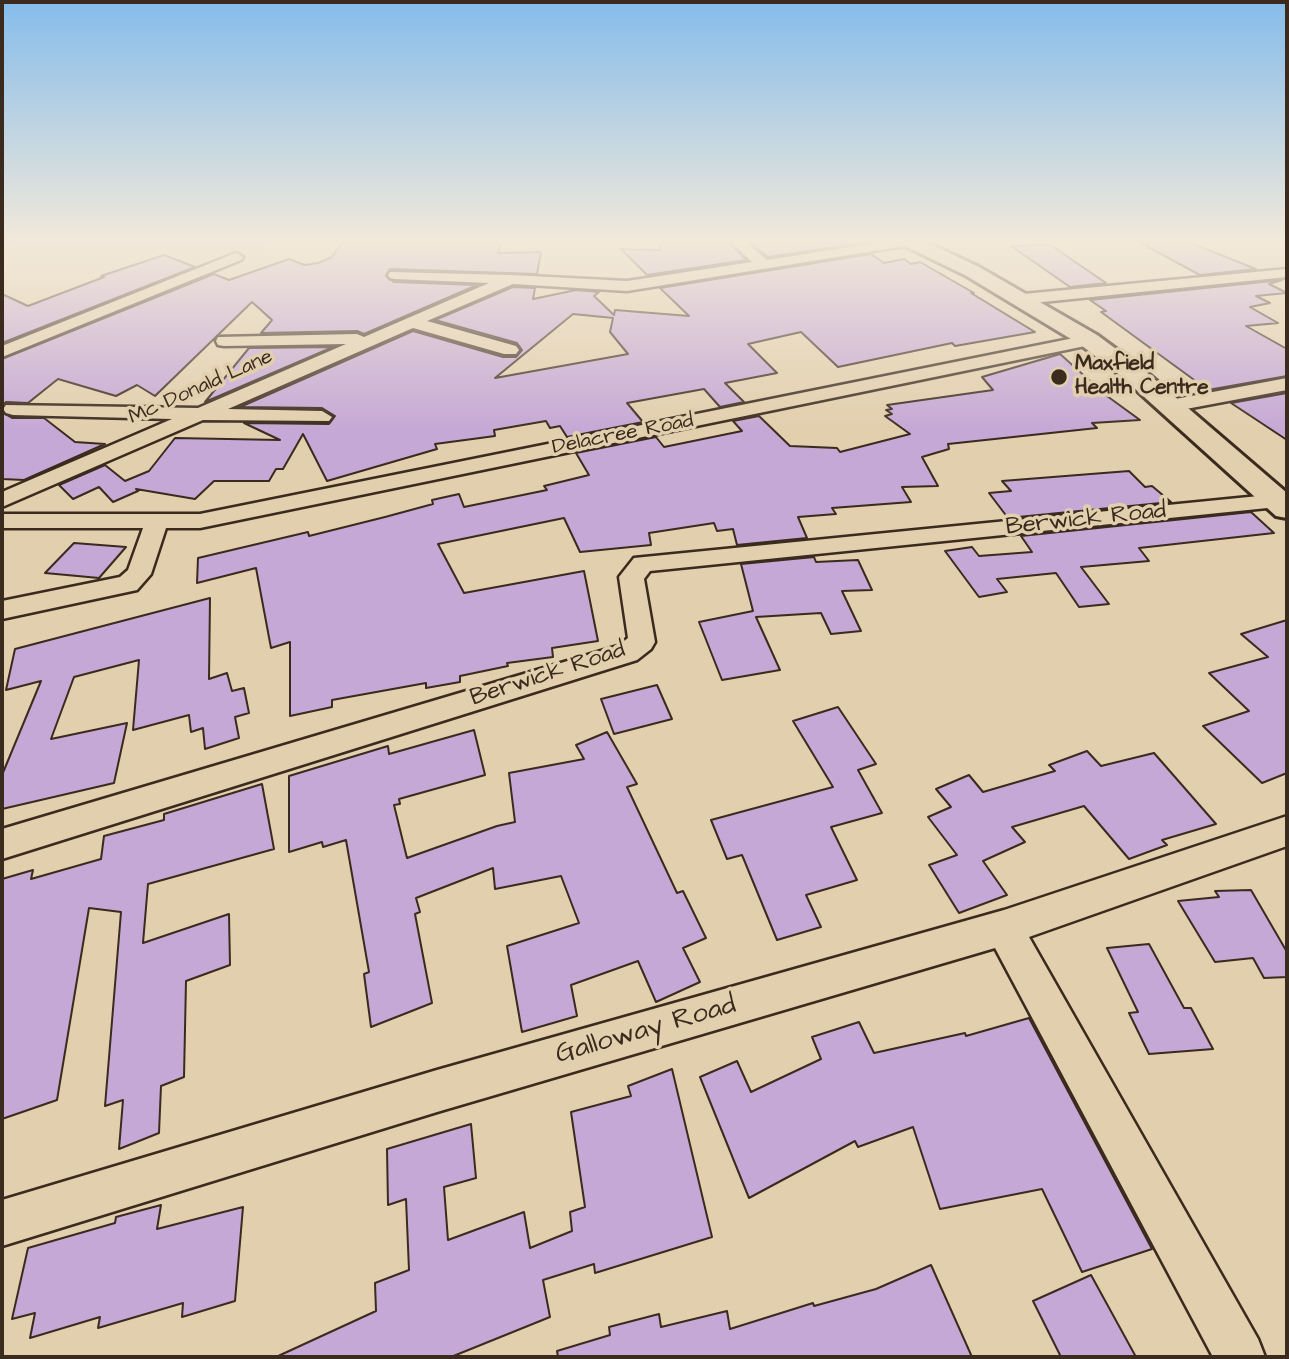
<!DOCTYPE html>
<style>
body{margin:0}
#map{position:relative;width:1289px;height:1359px;overflow:hidden;background:#e2cfad;font-family:"Architects Daughter",sans-serif}
canvas{display:block}
.frame{position:absolute;inset:0;border:4px solid #3b2a1e;pointer-events:none}
</style>
<div id="map">
<canvas width="1289" height="1359"></canvas>
<div class="frame"></div>
</div>
<script>
const g = document.querySelector('canvas').getContext('2d');
g.lineJoin = 'round';
function fillPath(path, color) {
  g.fillStyle = color;
  g.fill(path, 'evenodd');
}
function stroke(path, color, width, dash) {
  g.strokeStyle = color;
  g.lineWidth = width;
  g.lineCap = dash ? 'butt' : 'round';
  g.setLineDash(dash || []);
  g.stroke(path);
}
function drawText(font, color, halo, rows, align = 'center') {
  g.font = font + ' "Architects Daughter",sans-serif';
  g.lineWidth = 7;
  g.setLineDash([]);
  g.textBaseline = 'middle';
  g.strokeStyle = halo;
  g.fillStyle = color;
  for (const [text, x, y, turn = 0] of rows) {
    g.save();
    g.translate(x, y);
    g.rotate((+turn || 0) * Math.PI / 180);
    g.textAlign = isNaN(turn) ? turn : align;
    if (halo) g.strokeText(text, 0, 0);
    g.fillText(text, 0, 0);
    g.restore();
  }
}
fillPath(new Path2D(`
 M2,241H273L259,253L2,252Z`), '#d9c3b9');
const building = new Path2D(`
 M343,241H501L498,253L541,252L537,274L390,269L386,276L394,282L477,285L364,334L357,331L261,333L272,320L252,302L155,396L137,385L116,396L58,379L28,403L6,402L2,406V359L214,274L229,280L289,259L305,265L318,263L332,257Z
 M705,241H728L746,260L647,275L621,249L660,250L661,242Z
 M748,241H850L855,244L768,257Z
 M1137,241H1186L1256,269L1200,275Z
 M1049,244L1106,283L1070,287L1011,246Z
 M871,254L884,263L904,259L911,264L920,262L974,293H971L1035,332L955,346L952,343L838,367L801,332L748,344L777,373L725,383L744,402L720,407L704,389L627,403L643,422L567,437L560,426L550,428L546,421L494,430L495,436L435,444L437,449L327,481L303,434L283,469H276L269,481H214L195,499L136,489L138,491L113,502L99,487L73,499L59,485L105,465L125,481L149,471L175,438L280,440L244,423L329,424L335,416L322,408L240,407L413,331L503,357H516L522,350L517,343L435,320L513,287L535,288L533,299L576,290L599,292L594,296L614,315L615,310L689,316L660,288ZM573,314L613,318L610,332L628,354L495,378Z
 M164,255L195,267L2,343V294L28,306L104,277L101,276Z
 M1282,280L1269,284L1287,293L1256,296L1270,303L1250,307L1278,323L1246,326L1287,349V376L1208,390L1101,312L1106,311L1090,300Z
 M333,347L205,402L249,348Z
 M1060,354L1107,396L1140,420L1092,423L1097,428L948,444L949,449L922,457L938,486L902,487L911,502L832,508L836,514L798,517L807,538L737,545L733,529L717,531L714,523L649,533L651,545L580,552L564,518L438,544L464,593L584,571L598,641L552,648L553,657L507,663L508,666L460,676V682L426,688V683L332,700V707L290,716V642L271,648L256,568L197,583L198,558L308,532L309,536L385,517L433,504L432,500L459,494L464,507L547,490L544,486L589,475L576,453L656,437L664,447L742,431L733,421L759,416L790,446L837,448L840,452L910,434L885,416L892,414L886,410L892,409L887,405L993,390L982,377Z
 M1287,393V440L1231,403Z
 M2,412L12,418H44L75,442L105,444L24,480L2,479Z
 M1129,471L1145,487L1152,486L1171,502L1008,518L989,493L1011,491L1002,481Z
 M1251,512L1274,533L1139,548L1149,561L1081,567L1109,604L1079,607L1056,573L997,579L1007,592L979,597L945,551L972,547L979,556L1032,552L1021,536Z
 M74,543L126,547L99,578L45,573Z
 M814,557L816,562L858,560L872,590L842,591L861,631L831,634L821,613L756,617L780,670L722,680L699,622L753,611L741,564Z
 M210,598L209,679L227,673L232,691L244,688L249,713L235,717L239,738L205,749L203,728L191,732L189,715L133,730L139,660L74,677L51,739L127,723L114,783L2,809V775L41,681L6,690L15,649Z
 M1287,620V773L1262,783L1203,726L1249,711L1209,673L1268,657L1241,634Z
 M657,685L672,719L614,734L601,699Z
 M838,707L876,764L858,770L882,813L831,827L857,880L806,895L821,927L777,940L742,855L727,859L711,820L833,787L793,721Z
 M474,730L485,775L399,799L400,804L394,805L407,858L497,826L515,822L509,773L584,759L576,745L607,732L637,784L627,787L677,893L683,891L706,938L683,948L700,982L656,1002L638,961L571,985L577,1016L522,1032L507,946L579,923L561,876L495,889L493,868L416,898L420,912L415,914L432,1003L371,1027L364,974L369,972L346,840L323,847L322,842L289,852V776L388,746L389,754Z
 M1087,751L1101,766L1154,753L1216,824L1162,840L1167,845L1129,859L1084,806L1012,827L1025,842L983,861L1007,895L959,913L929,865L957,855L928,817L951,807L936,789L969,775L983,792L1055,771L1049,765Z
 M262,784L274,849L148,884L143,943L229,914L230,965L186,981L184,1077L161,1086L159,1133L119,1149L123,1100L105,1106L121,912L89,908L57,1100L2,1119V879L33,870L31,879L101,859L104,836L164,820V814Z
 M1251,890L1287,952V977L1264,978L1253,958L1215,962L1178,901L1219,897L1215,891Z
 M1149,944L1184,1008H1191L1213,1049L1149,1054L1129,1013L1138,1012L1107,948Z
 M1029,1018L1152,1249L1082,1272L1042,1189L940,1209L913,1127L858,1147L855,1141L749,1198L700,1077L737,1061L751,1092L821,1059L812,1037L859,1022L874,1053L965,1033L966,1036Z
 M672,1069L712,1237L595,1273L594,1264L543,1280L550,1317L451,1357H276L376,1311L375,1283L409,1270L406,1199L388,1205L387,1149L471,1124L476,1178L444,1187L448,1240L524,1212L530,1248L572,1231L570,1212L585,1207L571,1112L631,1096L628,1086Z
 M161,1205L157,1229L243,1207L235,1301L182,1317L183,1303L98,1328L100,1317L30,1338L35,1313L12,1319L28,1248L115,1223L116,1217Z
 M931,1265L972,1357H558L557,1351L610,1335L609,1327L659,1314L661,1327L727,1311L730,1329L813,1303L814,1306L876,1289Z
 M1091,1275L1136,1357H1061L1033,1301Z`);
fillPath(building, '#c5a8d5');
stroke(building, '#3b2a1e', 2);
const street = new Path2D(`
 M730,241H745L767,260L888,241H918L911,245L627,291L513,284L427,321L516,346L519,350L516,354H504L413,328L228,409L322,411L332,417L329,421L203,420L2,507V492L172,419L13,415L6,413L3,409L6,405L198,408L346,344L224,346L218,345L216,341L218,337L357,334L364,337L489,283L395,279L390,278L388,275L390,272L511,275L627,281L752,262Z
 M236,253L243,257L241,260L2,357V346Z
 M1287,269V277L1023,304L1015,299L1023,294Z
 M1089,335L1095,336L1097,340L1095,344L200,528H166L151,574L137,590L2,619V601L120,577L128,570L143,528H2V514H200Z
 M1287,378V390L1170,412L1160,406L1170,400Z
 M1279,494L1287,497V506L650,571L644,579L655,642L651,649L637,660L2,859V829L618,646L628,638L619,577L634,558Z
 M1287,816V846L1029,937L1258,1339L1265,1357H1213L995,948L437,1112L2,1246V1200L437,1070L1004,910Z`);
const secondary = new Path2D(`
 M901,241H924L979,267L1097,335L1139,366L1287,493V518L1276,516L1121,376L1081,345L965,275L903,245Z`);
stroke(street, '#3b2a1e', 5);
stroke(secondary, '#3b2a1e', 6);
stroke(new Path2D(`
 M2,242L41,241`), '#3b2a1e', 2.5, [3.5, 2.5]);
fillPath(street, '#e2cfad');
fillPath(secondary, '#e2cfad');
const sky = g.createLinearGradient(0, 0, 0, 431);
sky.addColorStop(0, '#85bceb');
sky.addColorStop(0.56, '#f2e9da');
sky.addColorStop(1, '#f2e9da00');
g.fillStyle = sky;
g.fillRect(0, 0, 1289, 431);
for (const [x, y, r, color] of [
 [1059,377,9,"#3b2a1e"]
]) {
  const dot = new Path2D();
  dot.arc(x, y, r, 0, 2 * Math.PI);
  g.fillStyle = color;
  g.fill(dot);
  stroke(dot, '#e2cfad', 2.5);
}
drawText('bold 21px', '#3b2a1e', '#e2cfad', [
 ["Maxfield",1075,365],
 ["Health Centre",1075,389]
], 'left');
drawText('21px', '#3b2a1e', '#e2cfad', [
 ["Mc Donald Lane",201,388,-24],
 ["Delacree Road",623,435,-11]
]);
drawText('24px', '#3b2a1e', '#e2cfad', [
 ["Berwick Road",1086,520,-6],
 ["Berwick Road",548,675,-18]
]);
drawText('28px', '#3b2a1e', '#e2cfad', [
 ["Galloway Road",646,1031,-16]
]);
</script>
